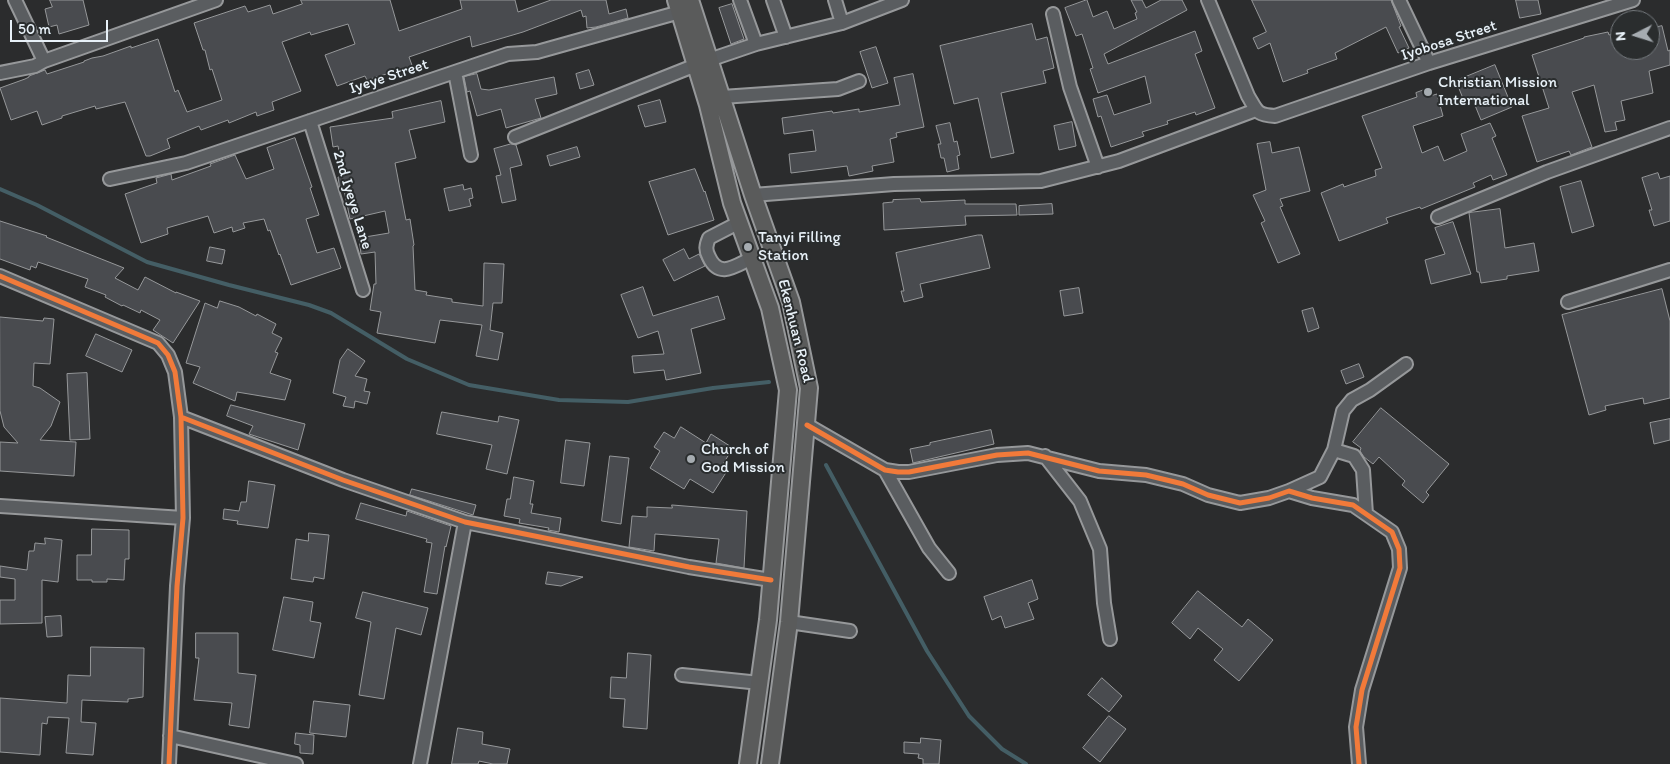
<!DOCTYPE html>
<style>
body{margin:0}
#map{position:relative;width:1670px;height:764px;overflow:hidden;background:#2b2c2d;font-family:Itim,sans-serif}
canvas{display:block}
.north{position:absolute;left:1610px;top:10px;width:50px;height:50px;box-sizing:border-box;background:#2a2d2e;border:1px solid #767b7f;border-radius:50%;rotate:265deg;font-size:14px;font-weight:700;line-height:20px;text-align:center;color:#e8f1f8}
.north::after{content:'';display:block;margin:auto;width:18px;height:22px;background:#a6acb1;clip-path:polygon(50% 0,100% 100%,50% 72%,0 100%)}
.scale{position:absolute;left:10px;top:20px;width:98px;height:22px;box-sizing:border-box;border:2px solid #e8f1f8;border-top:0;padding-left:6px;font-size:15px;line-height:18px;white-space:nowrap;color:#e8f1f8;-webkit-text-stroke:4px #2a2d2e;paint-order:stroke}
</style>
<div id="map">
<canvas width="1670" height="764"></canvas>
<div class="north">N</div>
<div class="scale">50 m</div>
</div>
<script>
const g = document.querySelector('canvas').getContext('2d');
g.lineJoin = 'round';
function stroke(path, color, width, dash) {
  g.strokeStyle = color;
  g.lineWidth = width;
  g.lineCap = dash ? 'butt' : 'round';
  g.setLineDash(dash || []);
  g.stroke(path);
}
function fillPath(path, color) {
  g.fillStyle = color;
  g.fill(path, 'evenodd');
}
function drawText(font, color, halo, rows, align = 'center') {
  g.font = font + ' Itim,sans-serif';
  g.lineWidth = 4;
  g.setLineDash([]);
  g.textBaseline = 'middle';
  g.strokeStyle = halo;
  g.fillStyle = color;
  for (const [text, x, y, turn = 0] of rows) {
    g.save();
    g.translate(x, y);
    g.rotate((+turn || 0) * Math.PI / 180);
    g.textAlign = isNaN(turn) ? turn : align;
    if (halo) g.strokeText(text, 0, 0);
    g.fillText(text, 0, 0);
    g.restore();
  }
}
stroke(new Path2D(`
 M0,189L37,205L147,262L229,285L309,305L331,313L407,359L469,385L559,400L628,402L713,388L769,382
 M826,465L927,651L969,716L1002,749L1026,764`), '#445e65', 4);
const building = new Path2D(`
 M50,0H83L89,25L59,34L57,25L49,27L45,9L52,7Z
 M301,0H390L399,31L462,9L460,0H515L518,12L551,0H606L609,14L626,9L628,18L596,27L587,28L586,16L583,17L581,10L523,32L472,47L470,36L409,57L413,68L394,75L393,72L367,80L365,76L337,86L325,55L355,44L348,24L311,35L310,32L282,42L301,91L272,102L274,110L257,116L256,112L229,123L228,120L201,130L199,126L167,139L170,148L150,156H146L125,102L96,109L95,106L62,116V118L42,125L37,111L11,120L0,88L25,79L29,77V76L45,70L47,74L84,62V61L92,58L103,56L131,46V48L158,39L175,92L178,90L187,112L222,100L212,69L210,70L205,50H203L194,23L245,6L248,12L270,5L273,14L302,4Z
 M1087,0L1093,17L1107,11L1114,29L1137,19L1135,13L1137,12L1131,0H1142L1146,8L1161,0H1182L1187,10L1104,54L1108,64L1195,31L1202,51L1195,54L1215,108L1196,115L1195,112L1167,121L1168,124L1142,132L1144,136L1111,147L1101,116L1098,117L1093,99L1107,95L1114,115L1151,103L1145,76L1098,93L1090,69L1093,68L1082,34L1076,36L1065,8Z
 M1252,0H1391L1401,26L1399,27L1409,48L1398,53L1386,27L1335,53L1337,59L1307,70L1308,73L1283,82L1270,43L1258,49L1253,38L1266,32Z
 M1516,0H1538L1541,14L1520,18Z
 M732,4L744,39L731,44L719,8Z
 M1032,24L1036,40L1047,37L1054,68L1043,71L1046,83L1001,93L1014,153L991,158L978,98L954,104L940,46Z
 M1662,26L1668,51L1670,50V65L1649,71L1653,93L1621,101L1625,120L1615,122L1617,130L1605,132L1594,85L1572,92L1592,147L1571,155L1569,151L1537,162L1522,116L1549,108L1532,55L1584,38V37L1608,32L1609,35L1620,32V50H1650V29Z
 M876,47L888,83L872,88L860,52Z
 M1495,65L1512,107L1481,120L1472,98L1464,101L1456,81Z
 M589,70L594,85L580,89L576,74Z
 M477,74L481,89L489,90L554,77L557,94L535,99L541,118L506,128L501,109L477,116L470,91L467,92L464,77Z
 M913,74L924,127L896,133L897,137L890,139L894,162L872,166L873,171L849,176L847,166L791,173L789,154L816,151L813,130L784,134L782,118L832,111L833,113L859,109V112L900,105L894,78Z
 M1427,89L1430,96L1437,94L1443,116L1413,126L1422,153L1438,146L1444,161L1467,151L1461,134L1490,123L1496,136L1492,138L1507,175L1493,180L1491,175L1473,183L1475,187L1421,209L1420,207L1386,218L1388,223L1339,241L1321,193L1343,184L1344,187L1376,176L1375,170L1382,168L1362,116L1417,97L1416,93Z
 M660,100L666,122L645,127L638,106Z
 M441,101L445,122L409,130L416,158L395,163L406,220L410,219L414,245L413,246L415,290L427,292L426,295L452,299V302L483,306L484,263L504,264L502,303H493L490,330L503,333L498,360L476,356L482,325L440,320L435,343L377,333L381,312L370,310L374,284H376L375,252L361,254L359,238L389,233L385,211L350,219L344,190H340L338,177L344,176L338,146L333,147L330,127L393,118L392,112Z
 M1072,122L1076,146L1059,150L1054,126Z
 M950,123L954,142L957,141L960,155L957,156L959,169L947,172L944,158H941L938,144H941L936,126Z
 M295,138L312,187L310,188L319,215L306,219L317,253L334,248L341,268L291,285L280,254L279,255L270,230L268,231L264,219L243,223L245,228L233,232L232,227L214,233L208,216L167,228L168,234L141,243L125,194L157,183L156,178L171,174L172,180L211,166L210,164L235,155L246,179L274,169L267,148Z
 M1270,142L1272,153L1299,147L1310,191L1280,199L1283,206L1280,207L1300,254L1278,263L1261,223L1265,221L1253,195L1266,190L1257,144Z
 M511,144L516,145L522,165L510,168L516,200L502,203L496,176L501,175L494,149Z
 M577,147L580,157L550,166L547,156Z
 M695,169L704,192L705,191L714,220L668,235L649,182Z
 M1658,173L1660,179L1670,176V221L1654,226L1649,210H1652L1642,178Z
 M1581,181L1594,226L1572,233L1560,187Z
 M463,185L464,190L471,188L473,198L469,199L471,206L449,211L444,189Z
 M920,199L921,202L965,200V204H1016L1017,215L965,216L966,225L884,230L883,203L893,202V200Z
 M1052,204L1053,214L1019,215V206Z
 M1500,209L1505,248L1534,243L1539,271L1507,276V279L1481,283L1479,272H1477L1469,213Z
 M0,221L47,236L46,237L124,268L115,278L138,290L145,277L176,293V292L200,301L173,343L153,330L160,320L141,310L140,313L123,305L122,306L105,297L106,295L85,287L88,279L38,262L36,268L31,266L30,270L0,259Z
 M1453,222L1471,274L1431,284L1425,260L1445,254L1435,228Z
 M978,235H982L990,268L920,284L923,297L904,302L901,291H904L896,253Z
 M210,247L225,250L222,264L207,261Z
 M684,249L689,259L699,254L705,266L674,281L663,260Z
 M643,287L653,316L718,296L725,319L691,329L701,373L666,380L664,370L634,373L632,356L664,354L658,331L638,338L621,295Z
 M1079,288L1083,313L1064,316L1060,291Z
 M1662,289L1670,321V398L1644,404L1643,398L1605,406L1606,410L1589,415L1562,315Z
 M220,301L239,307L256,316L257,314L276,324L272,333L282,338L275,352L278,353L270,373L291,380L285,400L237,392L235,401L193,383L200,367L186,363L205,303L217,308Z
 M1313,308L1319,328L1308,332L1302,311Z
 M0,317L43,321L44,318L54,319L50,364L34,363L33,386L40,388L60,402L51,426L40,440L76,442L74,476L0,471V442L18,443L4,427L0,411Z
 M96,334L132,350L122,372L86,356Z
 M348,349L365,361L355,376L367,379L364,391L370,392L367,404L355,401L354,408L343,406L346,397L333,393L340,360Z
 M1359,364L1364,377L1346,384L1341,371Z
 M87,373L90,439L70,440L67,374Z
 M231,405L305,424L298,450L249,434L253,426L227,416Z
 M1381,408L1449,464L1426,492L1429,495L1423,503L1402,485L1405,481L1379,457L1373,464L1364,457L1360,451L1361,448L1353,442Z
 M442,412L498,422L499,416L519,420L507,474L486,469L492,445L437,434Z
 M1670,419V440L1654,444L1650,423Z
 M681,427L706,443L711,434L733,448L721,467L727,471L713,493L690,479L684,489L650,468L660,451L654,447L664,432L674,438Z
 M991,430L994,444L913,463L910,449L930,445V443Z
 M566,440L590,443L584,486L561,483Z
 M610,456L629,458L621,524L602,521Z
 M514,477L534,481L530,504H533L531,513L561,518L559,532L548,530L549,528L519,523L520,519L504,516L507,499H510Z
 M249,481L275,485L268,528L237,524L238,521L223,519L224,509L239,511L241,502H246Z
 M412,489L476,505L473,515L410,495Z
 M361,503L406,516L407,511L451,526L446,547L445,546L437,594L424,592L432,543L426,542L427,539L356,519Z
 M672,505L747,511L744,568L716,563L719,539L655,534L654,551L629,547L632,516L647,517V507L672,508Z
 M92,529L129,530V559H125L124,580L107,579V582H92V580H77V555H91Z
 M309,533L329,535L324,579L314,577L313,582L291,579L296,539L308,541Z
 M45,538L62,540L58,582L42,580V623L0,624V600H15V579L0,577V566L27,570L29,551H34L35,543L45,544Z
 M548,572L583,577L561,586L546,584Z
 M1032,580L1038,599L1028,603L1034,619L1005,628L1001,616L992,620L984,597Z
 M1198,591L1242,627L1248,619L1273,640L1239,681L1214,660L1223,649L1198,628L1190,639L1172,623Z
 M363,592L428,608L421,635L396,628L384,699L359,695L371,622L356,618Z
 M284,597L313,602L310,621L321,623L314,658L273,650Z
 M61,616L62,636L47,637L45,617Z
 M196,633H238V673L256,675L249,728L229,725L232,703L194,700L199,658H196Z
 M91,647L144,648L143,697L128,699V702L82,700L81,722L96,723L93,755L66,753L69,718L48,717L47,724L42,723L40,755L0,752V698L67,703L68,675L90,676Z
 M628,653L651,655L647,729L623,727L625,699L610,698L611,677L626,678Z
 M1102,678L1122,696L1109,712L1088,695Z
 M314,701L350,705L346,737L310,733Z
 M1109,716L1126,729L1100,762L1083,748Z
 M458,728L483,732L482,744L510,749L507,764H493L479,761L478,764H452Z
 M296,733L314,735L313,754L300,753V745L295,744Z
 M921,738L941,740L939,764H923V759L918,758L919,754L904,753V742L920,743Z`);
fillPath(building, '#494b4f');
stroke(building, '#96989a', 1);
const minor = new Path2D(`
 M15,0L44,61
 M740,0L756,44
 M773,0L786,37
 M835,0L842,23
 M1208,0L1248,96C1257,111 1256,115 1275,116L1429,63L1633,0
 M1399,0L1429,63
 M1053,14L1070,87L1098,167
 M709,60L756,44L842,23L902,0
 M455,72L471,155
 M0,73L35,66L44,61L216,0
 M722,97L838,89L859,81
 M310,121L363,290
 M515,137L696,65
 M110,179L186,163L508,54L537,52L680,12
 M753,195L894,184L1041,181L1119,161L1256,110
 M1438,217L1547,172L1670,128
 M740,222L709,238C706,245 705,250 709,257C719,279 735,266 752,258
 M0,276L158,343L168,355L175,372L181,417L183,518L177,586L169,764
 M1568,302L1670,270
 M181,417L343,480L465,522L689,567L771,580
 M807,425L885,470L898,472H909L997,455L1028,453L1099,471L1146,475L1183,484L1208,495L1240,503L1269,498L1289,491L1312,498L1353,505L1392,532L1399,549L1400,568L1362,690L1356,727L1359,764
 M1334,450L1354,456L1363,470L1366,514
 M1045,456L1080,501L1100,549L1104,603L1110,639
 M885,470L929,548L949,573
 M1289,491L1320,477L1334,450L1343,411L1352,400L1370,390L1406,364
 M0,506L183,518
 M789,622L850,631
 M682,675L760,683
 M170,736L296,764
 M420,764L465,522`);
const major = new Path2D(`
 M676,0L708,105L732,203L770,308L788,390L768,620L748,764
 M690,0L753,195L791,302L809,388L789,622L770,764`);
stroke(minor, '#96989a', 16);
stroke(major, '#96989a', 20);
stroke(minor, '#5a5d60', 12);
stroke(major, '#5a5b5b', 16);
stroke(new Path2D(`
 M0,276L158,343L168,355L175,372L181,417L183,518L177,586L169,764
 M181,417L343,480L465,522L689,567L771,580
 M807,425L885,470L898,472H909L997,455L1028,453L1099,471L1146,475L1183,484L1208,495L1240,503L1269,498L1289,491L1312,498L1353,505L1392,532L1399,549L1400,568L1362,690L1356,727L1359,764`), '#f17a3a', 5);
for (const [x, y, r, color] of [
 [1428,92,5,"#a6acb1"],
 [748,247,5,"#a6acb1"],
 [691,459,5,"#a6acb1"]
]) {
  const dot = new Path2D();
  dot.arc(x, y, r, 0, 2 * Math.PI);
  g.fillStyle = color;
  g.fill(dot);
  stroke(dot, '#2a2d2e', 2);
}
drawText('16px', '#e8f1f8', '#2a2d2e', [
 ["Iyobosa Street",1449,41,-18],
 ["Iyeye Street",389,77,-18],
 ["2nd Iyeye Lane",352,200,73],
 ["Ekenhuan Road",795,331,76]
]);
drawText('16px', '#e8f1f8', '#2a2d2e', [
 ["Christian Mission",1438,83],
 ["International",1438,101],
 ["Tanyi Filling",758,238],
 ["Station",758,256],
 ["Church of",701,450],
 ["God Mission",701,468]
], 'left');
</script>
